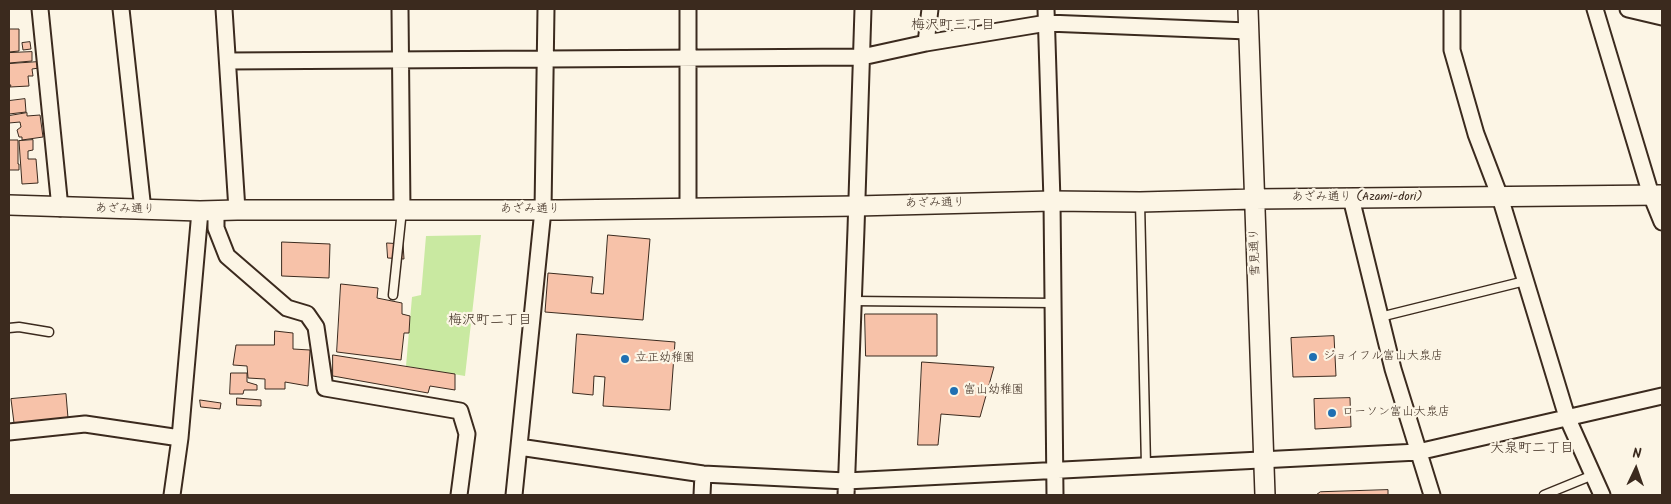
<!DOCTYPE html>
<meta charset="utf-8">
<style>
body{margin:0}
#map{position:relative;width:1671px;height:504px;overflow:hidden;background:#fcf5e5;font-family:Kalam,sans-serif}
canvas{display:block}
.frame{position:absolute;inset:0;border:10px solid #3b2a1e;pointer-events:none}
.north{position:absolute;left:1611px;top:444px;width:50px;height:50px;-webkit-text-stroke:4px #fcf5e5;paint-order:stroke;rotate:3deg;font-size:14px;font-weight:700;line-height:20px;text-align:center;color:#3b2a1e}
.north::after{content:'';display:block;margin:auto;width:18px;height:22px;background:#3b2a1e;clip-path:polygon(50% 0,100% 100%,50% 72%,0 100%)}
</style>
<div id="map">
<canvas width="1671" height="504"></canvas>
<div class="frame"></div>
<div class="north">N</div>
</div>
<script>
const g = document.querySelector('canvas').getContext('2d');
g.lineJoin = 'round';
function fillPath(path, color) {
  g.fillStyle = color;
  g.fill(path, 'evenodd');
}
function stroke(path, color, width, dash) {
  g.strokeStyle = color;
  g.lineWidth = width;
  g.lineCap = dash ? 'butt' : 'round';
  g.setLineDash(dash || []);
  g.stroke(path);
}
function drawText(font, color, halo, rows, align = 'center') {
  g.font = font + ' Kalam,"Klee One",sans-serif';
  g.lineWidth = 4.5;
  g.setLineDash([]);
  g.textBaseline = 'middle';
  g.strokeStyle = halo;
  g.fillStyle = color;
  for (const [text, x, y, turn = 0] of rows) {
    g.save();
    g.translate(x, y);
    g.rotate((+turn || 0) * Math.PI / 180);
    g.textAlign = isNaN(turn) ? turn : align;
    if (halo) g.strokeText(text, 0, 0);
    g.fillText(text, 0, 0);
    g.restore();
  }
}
fillPath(new Path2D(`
 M481,235L465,376L406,366L412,297L421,295L426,236Z`), '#c9e9a1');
const building = new Path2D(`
 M9,29H19V51L9,52Z
 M30,42L31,49L23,50L22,43Z
 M32,52V61L9,63V53Z
 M38,62L39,68L32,69L33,76H28L29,86L10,87L11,85H9V64Z
 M25,99L26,112L9,114V101Z
 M27,113V116L40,115L43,137L22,140V137H19L17,130L21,127L20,122L9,123V116Z
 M9,140H18V164H19V170H9Z
 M33,140V150L28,151V159H36L38,183L22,184L19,141Z
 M608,235L650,239L643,320L545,312L548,273L593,277L591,293L603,294Z
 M282,242L330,244L329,278L282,276Z
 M387,243L403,244L404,259L388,258Z
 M341,284L378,288L377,298L402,303V314L410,316L409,333H404L401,360L337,352Z
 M865,314H937V356H866Z
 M275,331L293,333V349L310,350L308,386L285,382V389H265V379L248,378L247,366L233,365L236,345H274Z
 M577,334L675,342L670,410L603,406L605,377L594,376L593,395L573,393Z
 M1334,336L1336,376L1293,377L1291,338Z
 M333,355L455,374V390L430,386L428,393L333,376Z
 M922,362L994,367L980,417L941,414L938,445H918Z
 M231,373H247V382L257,385V390H244L243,394H230Z
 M66,394L68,418L14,423L11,399Z
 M237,398L261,400V406L237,405Z
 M1350,398L1351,427L1315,429L1314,399Z
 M200,400L221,403L220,409L201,407Z
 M1388,490V495H1316L1320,492Z`);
fillPath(building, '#f7c2a9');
stroke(building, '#3b2a1e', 1);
const service = new Path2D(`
 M1140,202L1146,466
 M393,295L402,210
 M853,301L1053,303
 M1380,317L1525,281
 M9,328L19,327L49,332
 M1544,495L1593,475`);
const minor = new Path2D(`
 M40,9L60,208
 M121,9L143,210
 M224,9L237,210
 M400,9L402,210
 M688,9V208
 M1046,9L1052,201L1055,495
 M1452,9V50L1476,134L1500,197L1567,417L1602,495
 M1595,9L1651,195L1662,222
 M1628,9L1662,17
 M926,43L930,9
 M228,61L862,57L926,43L1047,23L1248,31
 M1351,198L1393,369L1432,495
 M216,211V228L227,256L287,308L307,314L316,327L325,388L460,411L467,434L459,495
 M9,432L85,424L180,438
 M519,447L703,474L846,481L1418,452L1662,396
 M172,495L180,438L200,211
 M514,495L543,210L546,9
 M702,495L703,474
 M846,495L856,229L863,9`);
const tertiary = new Path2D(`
 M1248,9L1265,495
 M9,205L200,211L237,210H560L857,206L1052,201L1140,202L1254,199L1662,195`);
stroke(service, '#3b2a1e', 11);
stroke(minor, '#3b2a1e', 19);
stroke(tertiary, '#3b2a1e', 22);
stroke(service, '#fcf5e5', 8);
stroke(minor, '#fcf5e5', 15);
stroke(tertiary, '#fcf5e5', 19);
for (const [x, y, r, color] of [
 [1313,357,5,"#1f6fb2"],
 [625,359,5,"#1f6fb2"],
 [954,391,5,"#1f6fb2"],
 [1332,413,5,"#1f6fb2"]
]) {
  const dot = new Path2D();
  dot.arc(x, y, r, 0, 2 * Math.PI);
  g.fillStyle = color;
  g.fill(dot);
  stroke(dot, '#fcf5e5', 2);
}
drawText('12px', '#3b2a1e', '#fcf5e5', [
 ["あざみ通り (Azami-dori)",1357,198],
 ["あざみ通り",935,204,-1],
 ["あざみ通り",125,210,1],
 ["あざみ通り",530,210],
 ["雪見通り",1256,252,-92]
]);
drawText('12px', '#3b2a1e', '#fcf5e5', [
 ["ジョイフル富山大泉店",1323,357],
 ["立正幼稚園",635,359],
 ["富山幼稚園",964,391],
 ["ローソン富山大泉店",1342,413]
], 'left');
drawText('14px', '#3b2a1e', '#fcf5e5', [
 ["梅沢町三丁目",953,27],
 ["梅沢町二丁目",490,322],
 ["大泉町二丁目",1532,450]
]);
</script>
